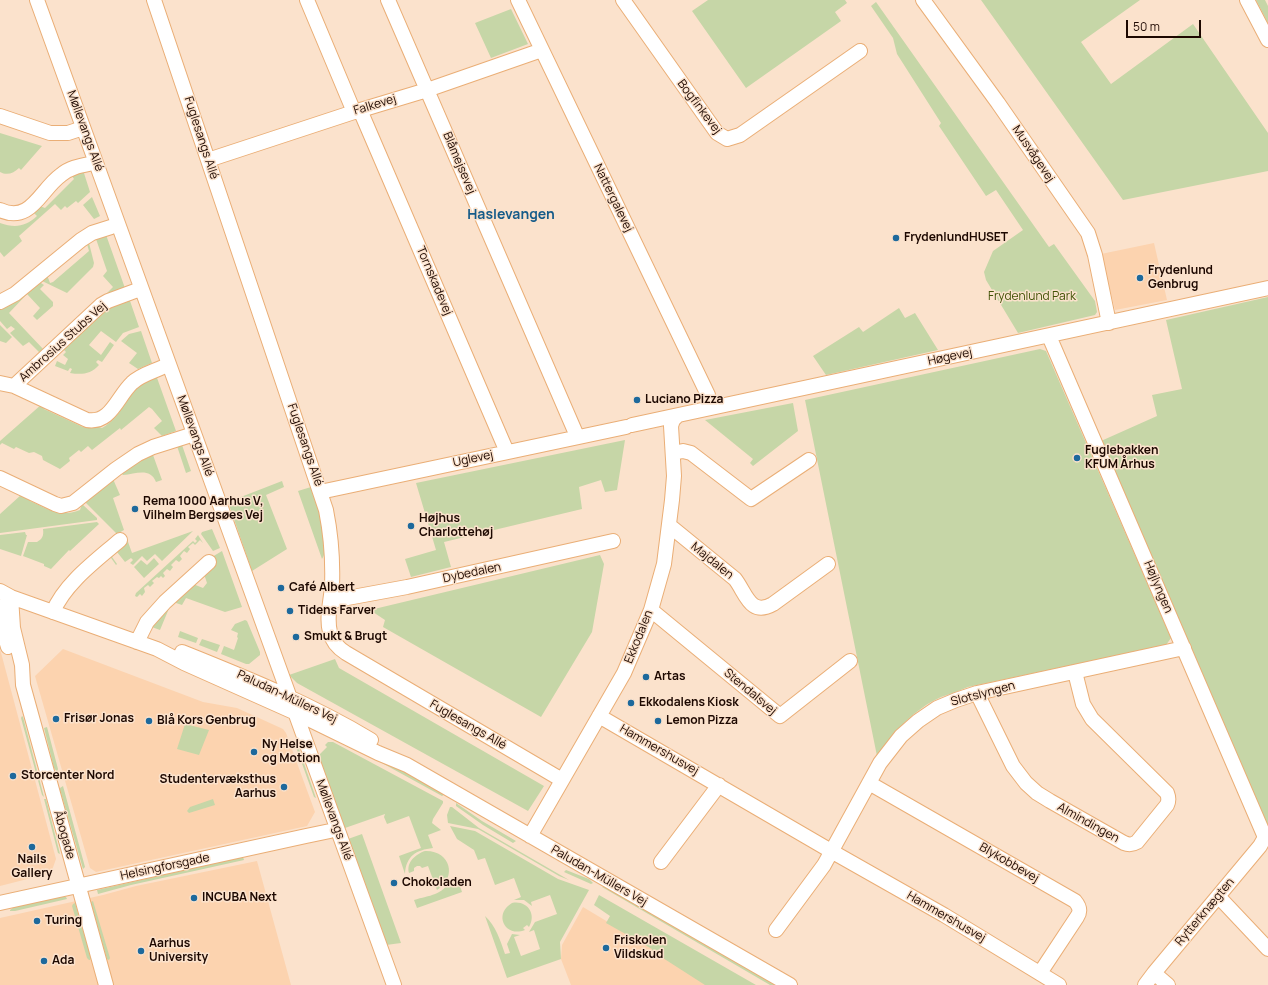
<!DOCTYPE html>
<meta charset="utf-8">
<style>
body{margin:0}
#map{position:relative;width:1268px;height:985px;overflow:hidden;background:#fbe2cc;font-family:Manrope,sans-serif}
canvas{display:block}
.scale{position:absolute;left:1126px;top:20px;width:75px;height:18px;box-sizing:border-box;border:2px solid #1d0800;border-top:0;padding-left:5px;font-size:12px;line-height:14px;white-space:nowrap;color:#1d0800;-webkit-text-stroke:3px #fbe2cc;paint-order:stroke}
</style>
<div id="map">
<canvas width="1268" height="985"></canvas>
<div class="scale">50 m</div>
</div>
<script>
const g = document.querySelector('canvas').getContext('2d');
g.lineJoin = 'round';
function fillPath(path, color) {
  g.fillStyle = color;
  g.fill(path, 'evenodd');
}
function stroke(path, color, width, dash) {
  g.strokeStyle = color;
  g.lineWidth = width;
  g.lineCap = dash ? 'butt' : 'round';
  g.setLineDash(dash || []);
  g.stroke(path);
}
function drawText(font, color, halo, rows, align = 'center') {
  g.font = font + ' Manrope,sans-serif';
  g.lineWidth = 3;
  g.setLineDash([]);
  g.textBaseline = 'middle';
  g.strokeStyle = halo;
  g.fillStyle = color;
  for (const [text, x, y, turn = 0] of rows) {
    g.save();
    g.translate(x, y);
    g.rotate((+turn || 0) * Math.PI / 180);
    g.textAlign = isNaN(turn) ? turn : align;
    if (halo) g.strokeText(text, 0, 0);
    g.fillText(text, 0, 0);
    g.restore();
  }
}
fillPath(new Path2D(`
 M1154,243L1167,300L1115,310L1101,254Z
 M0,649L56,859L51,873L0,886Z
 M63,649L203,702L237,708L283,729L286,733L315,812L307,826L96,872L90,868L35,676Z
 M257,861L291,985H0V918L103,895L136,886Z
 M583,907L713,985H571L561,959L562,945Z`), '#fcd3af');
fillPath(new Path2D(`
 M708,0H845L847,3L835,12L841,21L746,88L692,11Z
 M981,0H1140L1081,42L1111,84L1193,24L1268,133V171L1123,200Z
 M1256,0H1265L1268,6V23Z
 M876,2L1049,247L1054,244L1095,301L1097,312L1095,315L1018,333L986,280L984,272L993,251L1023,230L996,190L986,196L939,126L941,123L897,54L893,38L871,6Z
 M511,9L528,44L491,58L475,23Z
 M0,133L42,146L21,170L19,168C14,173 7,176 0,172Z
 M83,170L90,192L78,203L76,201L67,208L65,206L61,210L55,204L19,236L22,241L4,257L0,252V223C15,228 25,227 37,216L32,211L37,205L45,208L74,179L70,173Z
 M92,197L100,216L94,219L83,205Z
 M105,232L126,291L103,297L113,287L103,276L107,271L95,236Z
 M89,243L94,263L93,267L67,293L40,280L47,275L50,283L53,282L89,251L87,244Z
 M38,281L44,285L40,289L53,302V306L37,320L33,316L40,308L27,294L9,313L45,351L41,354L29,342L23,346L10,333L15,329L11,326L7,329L0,321V306Z
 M1268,297V832L1101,441L1157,416L1152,395L1182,389L1166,320Z
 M129,298L139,327L123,333L116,342L101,331L89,345L101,355L110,342L114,345L102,362L98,360L96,362L99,365C91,374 82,375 70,373L72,369L70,368L68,371L55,366L57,361L65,365L68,359L63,355L66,352L62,348L103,311Z
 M899,308L905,318L915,313L938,350L826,375L813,356L859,327L863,332Z
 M0,325L12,337L6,343L0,341Z
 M141,331L152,363L138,369L129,363L137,353L121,341L129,334Z
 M1040,349L1046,351L1171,638L1166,645L968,687C959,691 950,694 941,697C914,709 894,732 877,756L805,400Z
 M156,375L176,431L162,436L154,428L162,421L152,409L149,407L121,430L120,428L92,450L88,446L81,452L79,450L69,458L70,461L60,469L43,460L42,456L34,452L29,453L16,447L14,449L2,443L0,445V441L42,404L44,409L83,427L88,428L96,426L102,428C111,423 119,414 124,405C125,403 125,401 126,399C130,391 148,380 156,375Z
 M793,403L798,431L753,466L750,463L753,459L705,420Z
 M625,440L617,490L605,492L601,480L579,487L582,509L444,542L451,567L411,577L405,559L436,550L416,483Z
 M182,445L191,471L186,473L177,446Z
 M160,451L161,452L153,455L162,480L156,482C150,467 136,474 123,475L122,474L142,460Z
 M113,479L120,495L113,498L124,530L117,534L85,502Z
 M282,481L284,487L266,495L287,549L252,571L228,502Z
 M311,487C316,501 332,547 322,559L298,491Z
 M21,495L31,497L30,501C49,509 58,518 80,510L82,504L97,518V520L0,533V514Z
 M97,522L99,524L70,551L69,550L51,569L44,566V564L23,556L28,542H37C42,539 44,536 43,529Z
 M212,529L220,548L213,551L201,534L202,532Z
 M193,531L162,561L155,554L147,561L142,556L133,565L130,563L133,560L131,558L125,562L117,552L112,557L117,564L116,565L109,555L127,539L132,553Z
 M25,532L26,535H27L21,556L0,549V535Z
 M198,535L203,543L200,540L195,545L193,543L188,547L190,549L187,553L184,551L180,556L182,559L179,562L176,560L171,565L173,567L170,571L167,569L163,573L165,576L163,578L161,576L159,578L157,577L152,581L154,583L150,587L148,585L144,588L145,592L142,596L140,594L137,597L135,596L136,593L193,541L195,543L197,541L195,539Z
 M222,551L242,607L225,612L186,598L182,605L176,603L175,601L193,584L203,588L207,583L204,574L212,557Z
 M600,555L604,564L592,632L541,717L383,627L385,620L370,610Z
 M154,558L159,564L144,578L134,567L141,560L147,565Z
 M170,606L160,630L149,626Z
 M245,620L247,621L260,652V655L249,664H246L221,654L224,646L234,650L238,638L237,637L238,633L231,630L235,624Z
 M180,631L198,638L196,643L178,637Z
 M202,639L220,645L217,652L199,645Z
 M335,659L339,668L544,786L528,811L297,683L289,675Z
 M22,716L23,717L44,797L42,795L21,718Z
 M185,724L209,730L199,755L177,749Z
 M47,727L58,769L57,772L54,768L44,728Z
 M325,734L409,773L445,794L442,796L382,763Z
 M328,742H333L443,801V803L433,819L432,823L441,830L428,835L433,848C416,850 406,856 405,874L399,856L421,848L409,816L387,824L384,817L385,814L345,828L338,812L319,757L320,754L327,747L325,745Z
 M297,746L299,749L316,798L314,797L296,747Z
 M63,786L85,867L83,869L61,793L60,792V788Z
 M44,799H46L60,854L58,853Z
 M213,799L215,805L189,813L187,811L190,807Z
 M456,803L482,821L516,841L513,843L483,825L456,806Z
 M450,807H452L479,828L569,880L559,876L478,829L448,823L447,815Z
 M450,826L475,831L558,879L589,890L560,942L561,959L507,978L485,916C496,926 500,940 505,954L510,953L507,944L512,934L520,935L514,937L521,956L540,949L534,930L529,932L535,922L557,914L550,895L531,902L532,906L524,900H514L521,897L514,878L495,885L485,858L478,860L474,850L457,839Z
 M362,834L401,943L386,945L348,839Z
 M425,851C450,850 458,877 437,890L428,866L422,868L420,866H417L414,868V871L409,873C406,862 416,854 425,851Z
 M243,857L244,860L131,885L98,894L97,890Z
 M566,870L589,879L593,883L591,884L564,872Z
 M451,879L459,883L462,892L417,908L414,900C430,895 442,896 451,879Z
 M605,886L777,985H770L602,887Z
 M599,895L756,985H705L652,951V949L606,923L610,916L594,905Z
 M63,896L66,897L67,899L15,911H10V910L14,907Z
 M93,901L110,958L109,960L107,959L91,902Z
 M75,903L91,958L90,960H89L87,958L72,906L73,904Z
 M512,903C527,900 537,914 529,927L527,925L523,928L525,930C505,938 493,914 512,903Z`), '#c6d6a7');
const minor = new Path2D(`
 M37,0L394,985
 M154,0L326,510C331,535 333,560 332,586C331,601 326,617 330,632C332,641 338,648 346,653L562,780
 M307,0L354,112
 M388,0L577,436
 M518,0L708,395
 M623,0L717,133L727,139L740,135L860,51
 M923,0L998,103L1088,233L1095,255L1109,323
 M1247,0L1268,40
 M360,110L507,452
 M0,116L50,133H68L83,128
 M208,160L354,112L427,90L542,50
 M0,210C31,224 40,190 61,175C69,168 79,166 89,164
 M0,302L15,294L81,240L92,233L111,227
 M1049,336L1264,835V839L1260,846L1154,973L1145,985
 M0,383L14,386L87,420C111,424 117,397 132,383C140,375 152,372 163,367
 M14,386L101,305L108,301L135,291
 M632,425L1268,288
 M673,453L683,451L691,453L751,499L809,460
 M0,478L55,504L61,506L73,503L116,469L138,454L153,447L194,434
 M320,492L626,427
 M670,526L735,579C746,593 750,617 773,604L828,564
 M0,591L11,597L157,649L184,663L296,713L378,753L407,765L790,985
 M11,597L13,628L22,665L23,685L106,985
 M331,601L407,587L613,541
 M651,610L780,716L850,661
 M53,612C65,583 97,560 120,540
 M137,642L147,622L165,602L209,562
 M8,647C5,637 0,623 1,613C2,607 7,602 11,597
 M182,652C247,678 311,704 371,740
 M977,693L1013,766L1026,783L1037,793L1050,801L1124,843C1129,845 1132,845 1137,842L1167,805C1169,801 1169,798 1167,793L1092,719L1083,704L1075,672
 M599,716L831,851L944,915L1059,985
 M869,783L1075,901C1080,907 1081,911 1077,917L1040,973
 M530,836L624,673L651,610L664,564L672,500L674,476L671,426L673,420L677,416
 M661,862L719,785
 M1218,896L1268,949
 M0,903L306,836L330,831
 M776,930L824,865L880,763L901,736L918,721L937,708L956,700L977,693L1184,648
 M1154,973L1168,985`);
stroke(minor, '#eaae76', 16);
stroke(minor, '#fff', 14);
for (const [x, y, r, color] of [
 [896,238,4,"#1d699c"],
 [1140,278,4,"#1d699c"],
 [637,400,4,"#1d699c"],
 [1077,458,4,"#1d699c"],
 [135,509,4,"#1d699c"],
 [411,526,4,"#1d699c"],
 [281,588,4,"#1d699c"],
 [290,611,4,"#1d699c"],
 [296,637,4,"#1d699c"],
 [646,677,4,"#1d699c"],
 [631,703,4,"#1d699c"],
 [56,719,4,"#1d699c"],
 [149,721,4,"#1d699c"],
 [658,721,4,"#1d699c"],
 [254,752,4,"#1d699c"],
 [13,776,4,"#1d699c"],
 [284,787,4,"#1d699c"],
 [32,847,4,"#1d699c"],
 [394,883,4,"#1d699c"],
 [194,898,4,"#1d699c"],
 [37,921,4,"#1d699c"],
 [606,948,4,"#1d699c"],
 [141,951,4,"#1d699c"],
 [44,961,4,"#1d699c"]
]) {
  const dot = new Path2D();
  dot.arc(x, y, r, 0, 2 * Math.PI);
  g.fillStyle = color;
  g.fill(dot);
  stroke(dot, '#fbe2cc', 1.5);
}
drawText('12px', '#1d0800', '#fbe2cc', [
 ["Falkevej",375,105,-17],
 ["Bogfinkevej",699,107,53],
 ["Møllevangs Allé",85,131,70],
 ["Fuglesangs Allé",201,138,72],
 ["Musvågevej",1033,154,56],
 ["Blåmejsevej",459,163,67],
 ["Nattergalevej",613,198,64],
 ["Tornskadevej",434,281,67],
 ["Ambrosius Stubs Vej",63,342,-42],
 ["Høgevej",950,357,-12],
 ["Møllevangs Allé",195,436,70],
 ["Fuglesangs Allé",305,445,71],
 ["Uglevej",473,459,-12],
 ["Majdalen",712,561,39],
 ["Dybedalen",472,573,-12],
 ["Højlyngen",1158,587,67],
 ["Ekkodalen",639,637,-68],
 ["Stendalsvej",750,692,40],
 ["Slotslyngen",983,694,-15],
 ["Paludan-Müllers Vej",287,697,25],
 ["Fuglesangs Allé",468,725,30],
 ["Hammershusvej",659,750,30],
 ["Møllevangs Allé",334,820,70],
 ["Almindingen",1088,823,29],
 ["Åbogade",64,835,74],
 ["Blykobbevej",1009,863,30],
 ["Helsingforsgade",165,867,-12],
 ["Paludan-Müllers Vej",599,876,30],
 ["Rytterknægten",1205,912,-50],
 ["Hammershusvej",946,917,30]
]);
drawText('bold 12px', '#1d0800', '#fbe2cc', [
 ["FrydenlundHUSET",904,238],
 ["Frydenlund",1148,271],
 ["Genbrug",1148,285],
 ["Luciano Pizza",645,400],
 ["Fuglebakken",1085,451],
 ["KFUM Århus",1085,465],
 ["Rema 1000 Aarhus V,",143,502],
 ["Vilhelm Bergsøes Vej",143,516],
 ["Højhus",419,519],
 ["Charlottehøj",419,533],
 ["Café Albert",289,588],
 ["Tidens Farver",298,611],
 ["Smukt & Brugt",304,637],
 ["Artas",654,677],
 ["Ekkodalens Kiosk",639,703],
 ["Frisør Jonas",64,719],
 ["Blå Kors Genbrug",157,721],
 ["Lemon Pizza",666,721],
 ["Ny Helse",262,745],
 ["og Motion",262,759],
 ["Storcenter Nord",21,776],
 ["Studentervæksthus",276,780,"right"],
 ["Aarhus",276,794,"right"],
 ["Nails",32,860,"center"],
 ["Gallery",32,874,"center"],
 ["Chokoladen",402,883],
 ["INCUBA Next",202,898],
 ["Turing",45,921],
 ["Friskolen",614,941],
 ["Vildskud",614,955],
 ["Aarhus",149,944],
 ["University",149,958],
 ["Ada",52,961]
], 'left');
drawText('12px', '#415306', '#fbe2cc', [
 ["Frydenlund Park",1032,297]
]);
drawText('bold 14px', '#155b89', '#fbe2cc', [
 ["Haslevangen",511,215]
]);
</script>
